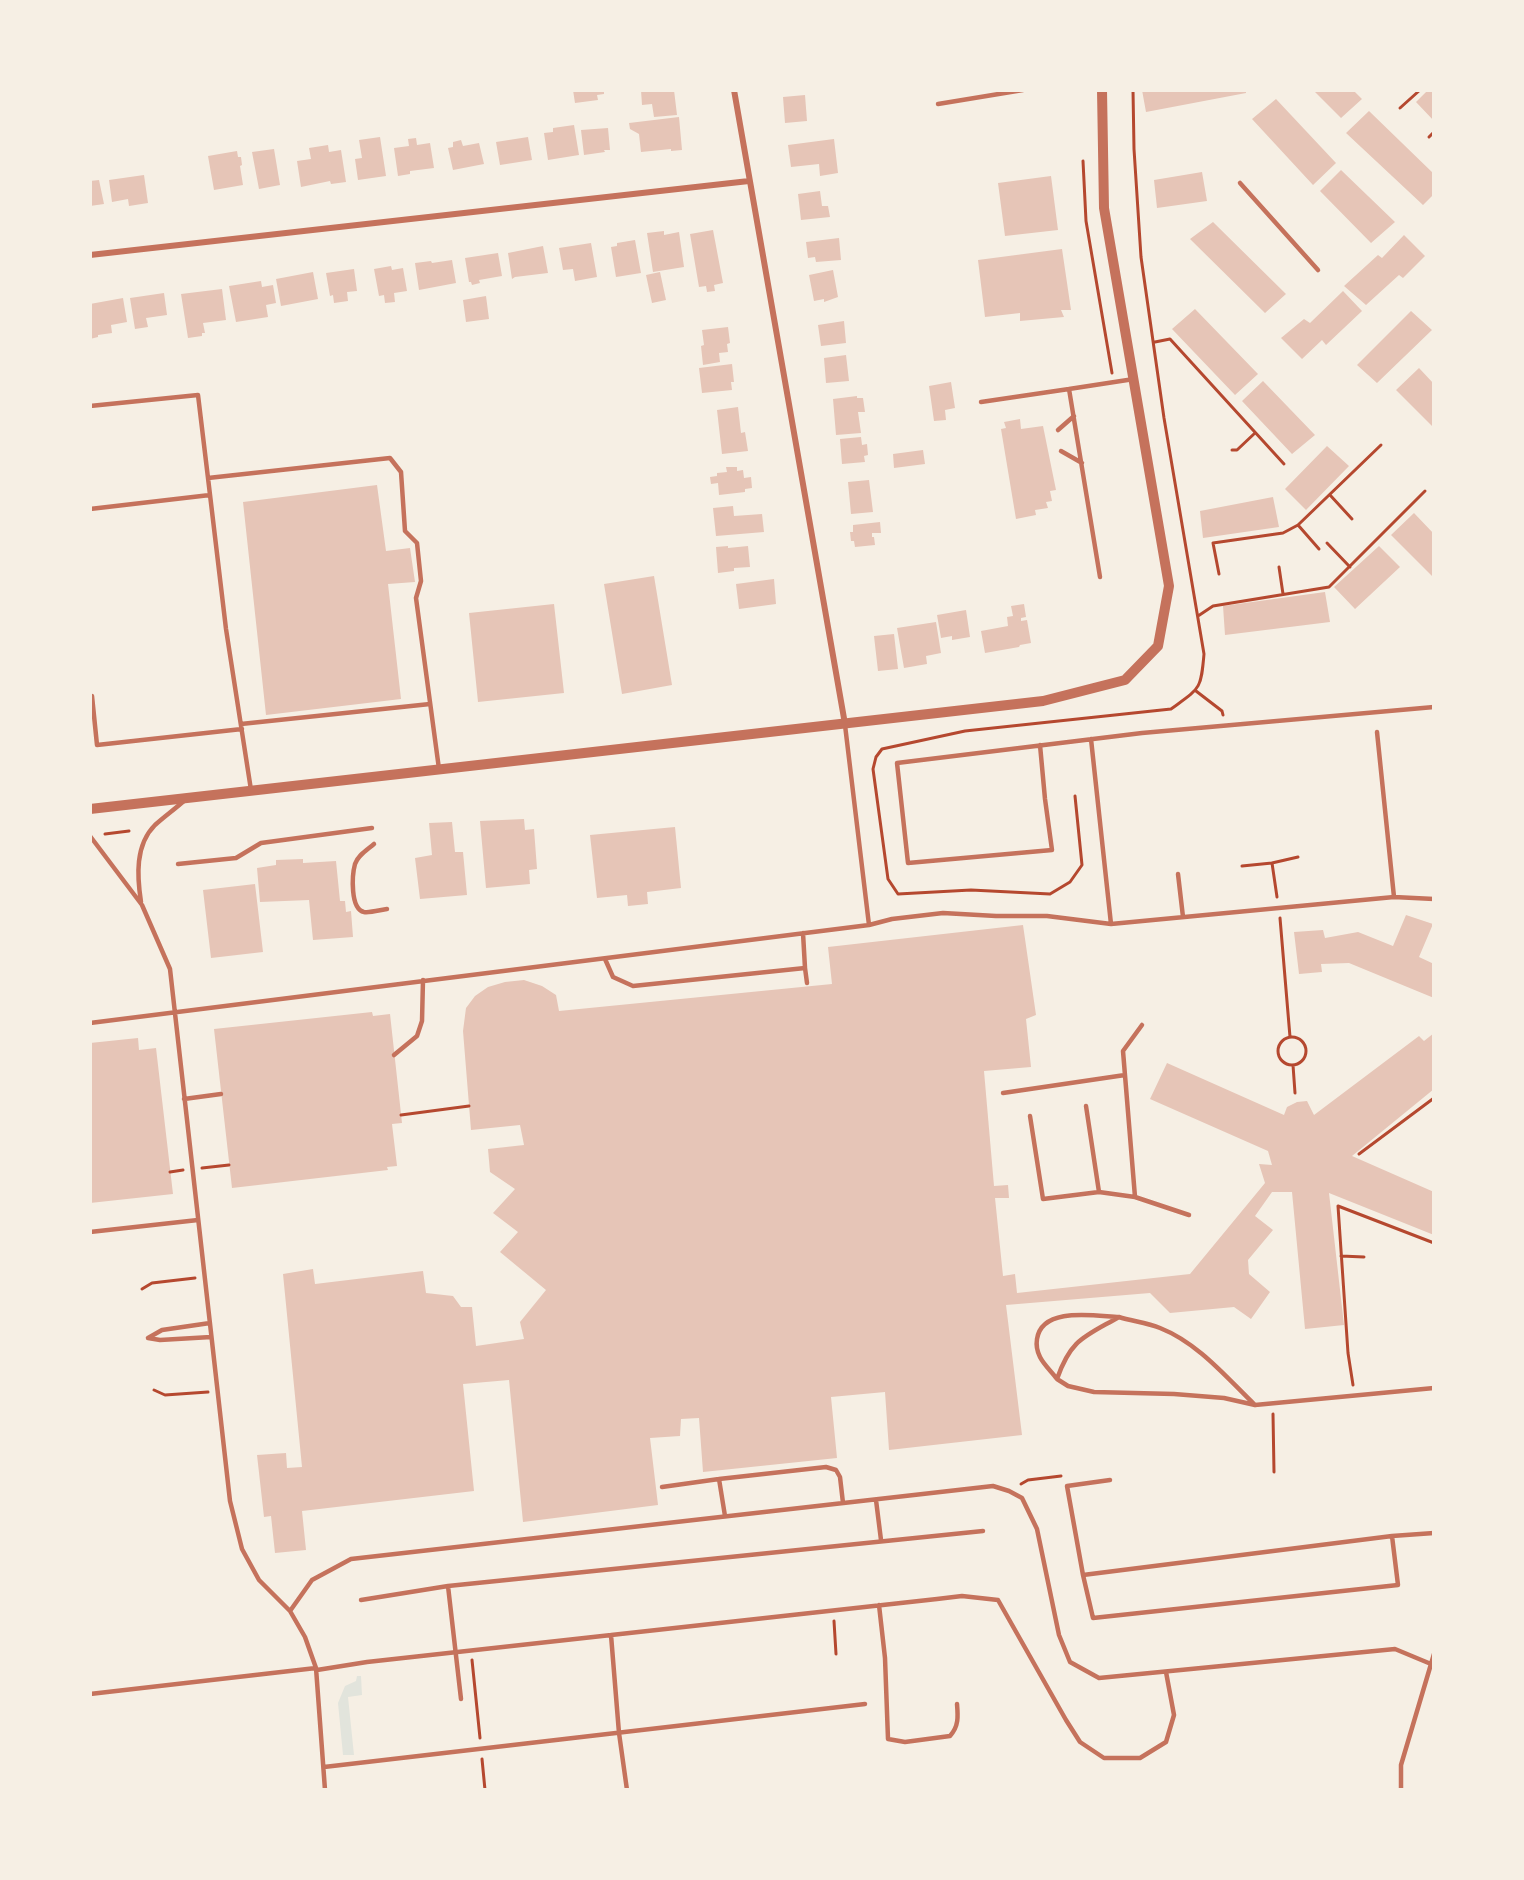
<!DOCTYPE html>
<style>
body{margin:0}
#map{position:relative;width:1524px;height:1880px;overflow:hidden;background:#f6efe4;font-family:"Nunito Sans",sans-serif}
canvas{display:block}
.frame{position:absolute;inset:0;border:92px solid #f6efe4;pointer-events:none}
</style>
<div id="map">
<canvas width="1524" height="1880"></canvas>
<div class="frame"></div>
</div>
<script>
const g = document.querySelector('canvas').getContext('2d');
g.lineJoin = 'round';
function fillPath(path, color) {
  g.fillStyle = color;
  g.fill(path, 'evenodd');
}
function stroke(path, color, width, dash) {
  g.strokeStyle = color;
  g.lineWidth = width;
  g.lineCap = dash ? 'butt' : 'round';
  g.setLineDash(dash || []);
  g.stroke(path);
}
fillPath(new Path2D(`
 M357,1676H361L362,1695L348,1697L354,1755H343L338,1703L345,1686L356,1681Z`), '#e2e4dc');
fillPath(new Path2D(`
 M573,90H604V94L597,95L598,100L575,103Z
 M641,90H674L677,115L654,117L652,104L642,105Z
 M1142,90H1246V93L1146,112Z
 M1313,90H1353L1362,99L1341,118Z
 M1428,90H1434V121L1416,102Z
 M805,95L807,121L785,123L783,97Z
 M1276,99L1336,163L1313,185L1252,119Z
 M1369,111L1434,174V194L1423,205L1346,133Z
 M679,117L682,150L671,151V149L641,152L639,134L630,129L629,123Z
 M574,125L579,155L548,160L544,133L553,132V128Z
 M608,128L610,150H604L605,152L584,155L581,130Z
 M380,137L386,176L358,180L355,159L362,158L359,140Z
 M528,137L532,160L500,165L496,142Z
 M416,138L417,145L430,143L434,168L410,171V174L398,176L394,148L409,146L408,139Z
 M834,139L838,173L820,176L819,164L791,167L788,145Z
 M461,140L463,146L479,143L484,164L453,170L448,148L453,147V142Z
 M328,145L329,152L341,150L346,182L331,184L330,181L301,187L297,161L311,159L309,148Z
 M274,149L280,185L259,189L252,152Z
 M237,151L238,157H241L242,165L240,166L243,185L214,190L208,156Z
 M1341,170L1395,222L1371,243L1320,191Z
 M1202,172L1207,201L1157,208L1154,180Z
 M144,175L148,203L129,206L128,199L112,202L109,180Z
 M1051,176L1058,230L1005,236L998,183Z
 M99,180L104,204L90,206V181Z
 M820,191L822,206H828L830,217L801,220L798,194Z
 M1213,222L1286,294L1265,313L1190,239Z
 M713,230L723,283L714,285L715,291L707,292L706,286L699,287L690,234Z
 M664,231V235L679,232L684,267L653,272L647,233Z
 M1404,235L1425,256L1403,278L1399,275L1366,305L1344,286L1378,255L1382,258Z
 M839,238L841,260L816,262L815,257L808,258L806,242Z
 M635,240L641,273L616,277L611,247L617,246V243Z
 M591,243L597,277L575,281L573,269L563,270L559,248Z
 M543,246L548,273L515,277L512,279L508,253Z
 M1062,249L1071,310H1061L1064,317L1020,321V313L985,317L978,260Z
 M498,253L502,276L479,280L480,283L472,285L471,282H469L465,258Z
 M452,260L456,283L419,290L415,263L431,261L432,263Z
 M391,266L392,270L403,268L407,291L394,293L395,302L385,303L384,295L379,296L374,269Z
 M354,269L357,291L347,292L348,301L334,303L333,295L330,296L326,273Z
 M833,270L838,297L824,302V299L814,301L809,275Z
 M313,272L318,299L281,306L276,279Z
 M660,272L666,300L652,303L646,275Z
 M261,281L262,287L273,285L276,303L266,305L268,317L236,322L229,286Z
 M222,289L226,320L203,323L205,333H202V336L188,338L181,294Z
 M1343,291L1362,311L1326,345L1322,340L1302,359L1281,338L1304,319L1310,323Z
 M164,293L167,315L146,318L148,327L135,329L130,298Z
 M486,296L489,319L466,322L463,300Z
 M123,298L127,322L111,325L112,333L98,335V337L90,339V304Z
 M1195,309L1258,374L1235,395L1172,329Z
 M1411,311L1432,330L1377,383L1357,365Z
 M844,321L846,343L821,346L818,325Z
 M728,327L730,343L727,344L728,352L719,353L720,362L703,365L701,346L704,345L702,330Z
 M846,355L849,381L826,383L824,358Z
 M732,364L734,382H731L732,390L702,393L699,368Z
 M1419,368L1434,384V428L1396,390Z
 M1263,381L1315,435L1292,454L1242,401Z
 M951,382L955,408L945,410L946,420L934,421L929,386Z
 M857,396V398H863L865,412H858L861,433L836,435L833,399Z
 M738,407L741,433L745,432L748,451L722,454L717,410Z
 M1020,419L1021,429L1043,426L1056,490L1050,491L1052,501L1046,502L1048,508L1035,510L1036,515L1016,519L1001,429L1006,428L1004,422Z
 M861,437L862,445L867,444L868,455L864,456L865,462L842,464L840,439Z
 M1327,446L1349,466L1306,510L1285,489Z
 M923,450L925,464L894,468L893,454Z
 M726,467H737V471L743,470L744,478L751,477L752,488L745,489V492L719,495L718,483L711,484L710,477L717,476V473L727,472Z
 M869,480L873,512L851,514L848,482Z
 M377,485L386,551L410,548L415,582L388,584L401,699L266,715L243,502Z
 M1273,497L1279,527L1203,538L1200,511Z
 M733,506L734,516L762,514L764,532L716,536L713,508Z
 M1414,513L1434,534V578L1391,535Z
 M880,522L881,533H872V537H874L875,545L855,547L854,541H851L850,532H853V525Z
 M728,546V548L748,546L750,567L734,568V571L718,573L716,547Z
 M1379,546L1400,567L1355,609L1334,587Z
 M654,576L672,685L622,694L604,584Z
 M774,579L776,604L739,609L736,584Z
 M1325,592L1330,622L1225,635L1223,606Z
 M554,604L564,693L478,702L469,613Z
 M1024,604L1026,617L1021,618V621L1027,620L1031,643L1020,645L1019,647L985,653L981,631L1008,626L1007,617L1013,616L1011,606Z
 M966,610L970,637L952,640V636L941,638L937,615Z
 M936,622L941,653L926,656L927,664L904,668L897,628Z
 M894,634L898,669L878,671L874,636Z
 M524,819L525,830L534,829L537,869L529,870L530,884L486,888L480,821Z
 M452,822L455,852H463L467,895L420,899L415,858L432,855L429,823Z
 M675,827L681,888L647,892L648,904L628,906L627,895L597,898L590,835Z
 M303,859V863L336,861L340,901H345L346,912L351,911L353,937L313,940L309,900L260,902L257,868L276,865V860Z
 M255,884L263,952L211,958L203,890Z
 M1406,915L1433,924L1419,957L1434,964V998L1349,963L1321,964L1322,972L1299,974L1294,932L1323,930L1325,938L1358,932L1393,946Z
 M1023,925L1036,1015L1026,1019L1031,1067L984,1071L994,1186L1008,1185L1009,1198H995L1003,1276L1015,1274L1017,1293L1190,1274L1265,1183L1259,1164L1272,1165L1268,1151L1150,1099L1167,1063L1284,1115L1287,1107L1297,1102L1307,1101L1314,1115L1419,1036L1424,1041L1434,1033V1089L1352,1156L1434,1192V1235L1329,1193L1344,1325L1305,1329L1292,1192H1272L1255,1216L1273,1230L1248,1260L1249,1274L1270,1292L1251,1319L1234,1307L1170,1313L1150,1293L1006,1305L1022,1435L889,1450L885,1392L831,1397L837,1458L703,1472L699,1418L681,1419L680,1436L650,1438L658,1505L523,1522L509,1380L463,1384L474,1491L302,1511L306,1550L275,1553L271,1516L264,1517L257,1455L286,1453L287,1468L302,1467L283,1274L313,1269L315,1284L423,1271L426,1293L453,1296L461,1307H472L476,1346L524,1339L520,1322L546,1290L500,1252L518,1232L493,1213L515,1189L490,1172L488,1149L524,1145L520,1125L471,1130L463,1031L466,1008L475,996L488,987L505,982L524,980L542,986L556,995L559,1011L832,984L828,947Z
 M372,1012L373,1016L390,1014L402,1123L392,1124L397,1166L387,1167L388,1170L232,1188L214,1029Z
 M138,1038L139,1050L156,1048L173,1194L90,1203V1043Z`), '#e6c5b7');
stroke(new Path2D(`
 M1400,108L1420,90
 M1429,137L1434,132
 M1083,161L1086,221L1112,373
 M1155,342L1170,339L1284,464
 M1232,450H1237L1255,433
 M1330,495L1352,519
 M1298,525L1319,549
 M1327,543L1350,567
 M1279,567L1283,594
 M1219,574L1213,543L1283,533L1298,525L1381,445
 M1198,616L1213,606L1329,587L1425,491
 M1196,691L1222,711L1223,715
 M1075,796L1082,865L1070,882L1050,894L971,890L898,894L888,879L873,769L876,757L882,749L965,731L1171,709C1200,688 1201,690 1204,654L1164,418L1141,257L1134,149L1133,90
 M105,834L129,831
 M1242,866L1272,863
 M1277,897L1272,863L1298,857
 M1280,918L1290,1037
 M1278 1051a14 14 0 1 1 28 0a14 14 0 1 1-28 0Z
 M1293,1065L1295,1093
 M401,1115L469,1106
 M1359,1154L1434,1098
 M202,1168L229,1165
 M170,1172L183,1170
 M1341,1256L1364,1257
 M142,1289L152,1283L195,1278
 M1353,1385L1348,1353L1338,1206L1434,1243
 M154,1390L165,1395L208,1392
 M1273,1414L1274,1472
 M1021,1484L1028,1480L1061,1476
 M834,1621L836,1654
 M472,1660L480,1738
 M482,1759L485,1790`), '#b5482f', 3);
stroke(new Path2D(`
 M938,104L1023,90
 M1240,183L1318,270
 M1069,389L1134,379
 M981,402L1069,389L1100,577
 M90,406L198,395L208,478L390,458L401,472L405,531L417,543L421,581L416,598L439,769
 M1058,430L1074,416
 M1061,451L1082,463
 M208,478L226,629L251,790
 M90,509L210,495
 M90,696H92L97,745L242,729
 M241,724L430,704
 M845,725L869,925
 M1377,732L1394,897
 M1091,739L1111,924
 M1040,745L1045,799L1052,850L908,863L897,763L1142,733L1434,707
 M90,836L142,905L170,969L230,1501L242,1549L259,1580L290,1611L305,1637L316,1668L325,1790
 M374,844C367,850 358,855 355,864C352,875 350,909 364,912C370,913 380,910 387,909
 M178,864L236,858L261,843L372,828
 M1178,874L1183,917
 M141,902C137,876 135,845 155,825C165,816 175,809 185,800
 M605,959L613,977L633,986L805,968L803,933
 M805,968L807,983
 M90,1023L869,925L892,919L943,913L996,916H1047L1111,924L1394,897L1434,899
 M1142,1025L1123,1051L1135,1197L1189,1215
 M394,1055L417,1036L422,1021L423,980
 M1003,1093L1125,1075
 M184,1099L221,1094
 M1086,1106L1099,1192
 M1030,1116L1043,1199L1099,1192L1135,1197
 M90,1232L198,1220
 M148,1338L162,1330L210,1323
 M148,1338L160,1340L211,1337
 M1057,1379C1052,1372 1044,1365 1040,1357C1037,1351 1036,1345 1037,1339C1042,1306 1095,1316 1119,1317
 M1255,1405C1226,1377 1198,1343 1160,1328C1147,1323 1132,1321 1119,1317C1084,1337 1071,1339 1057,1379L1068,1386L1094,1392L1174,1394L1224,1398L1255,1405L1434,1388
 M1110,1480L1067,1486L1083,1575L1392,1536L1434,1533
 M662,1487L719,1479
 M876,1500L881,1540
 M725,1516L719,1479L826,1467L836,1470L840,1477L843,1503
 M1083,1575L1093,1618L1398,1585L1392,1536
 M448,1586L461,1699
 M361,1600L448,1586L983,1531
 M879,1605L885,1658L888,1739L905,1742L950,1736C959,1726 958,1716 957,1704
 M290,1611L312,1580L351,1559L993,1486L1009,1491L1022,1498L1037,1529L1059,1635L1070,1662L1099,1678L1395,1649L1431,1664
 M611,1635L619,1733L627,1790
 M317,1670L367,1662L937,1599L962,1596L998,1600L1066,1720L1080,1742L1104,1758H1140L1166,1742L1174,1715L1166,1672
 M90,1694L316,1668
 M324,1767L865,1704
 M1401,1790V1765L1434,1654`), '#c5725c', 4.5);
stroke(new Path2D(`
 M734,90L845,724
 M90,255L749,181`), '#c5725c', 6);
stroke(new Path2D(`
 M90,809L1043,701L1125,680L1158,646L1169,586L1104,208L1102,90`), '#c5725c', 10);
</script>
